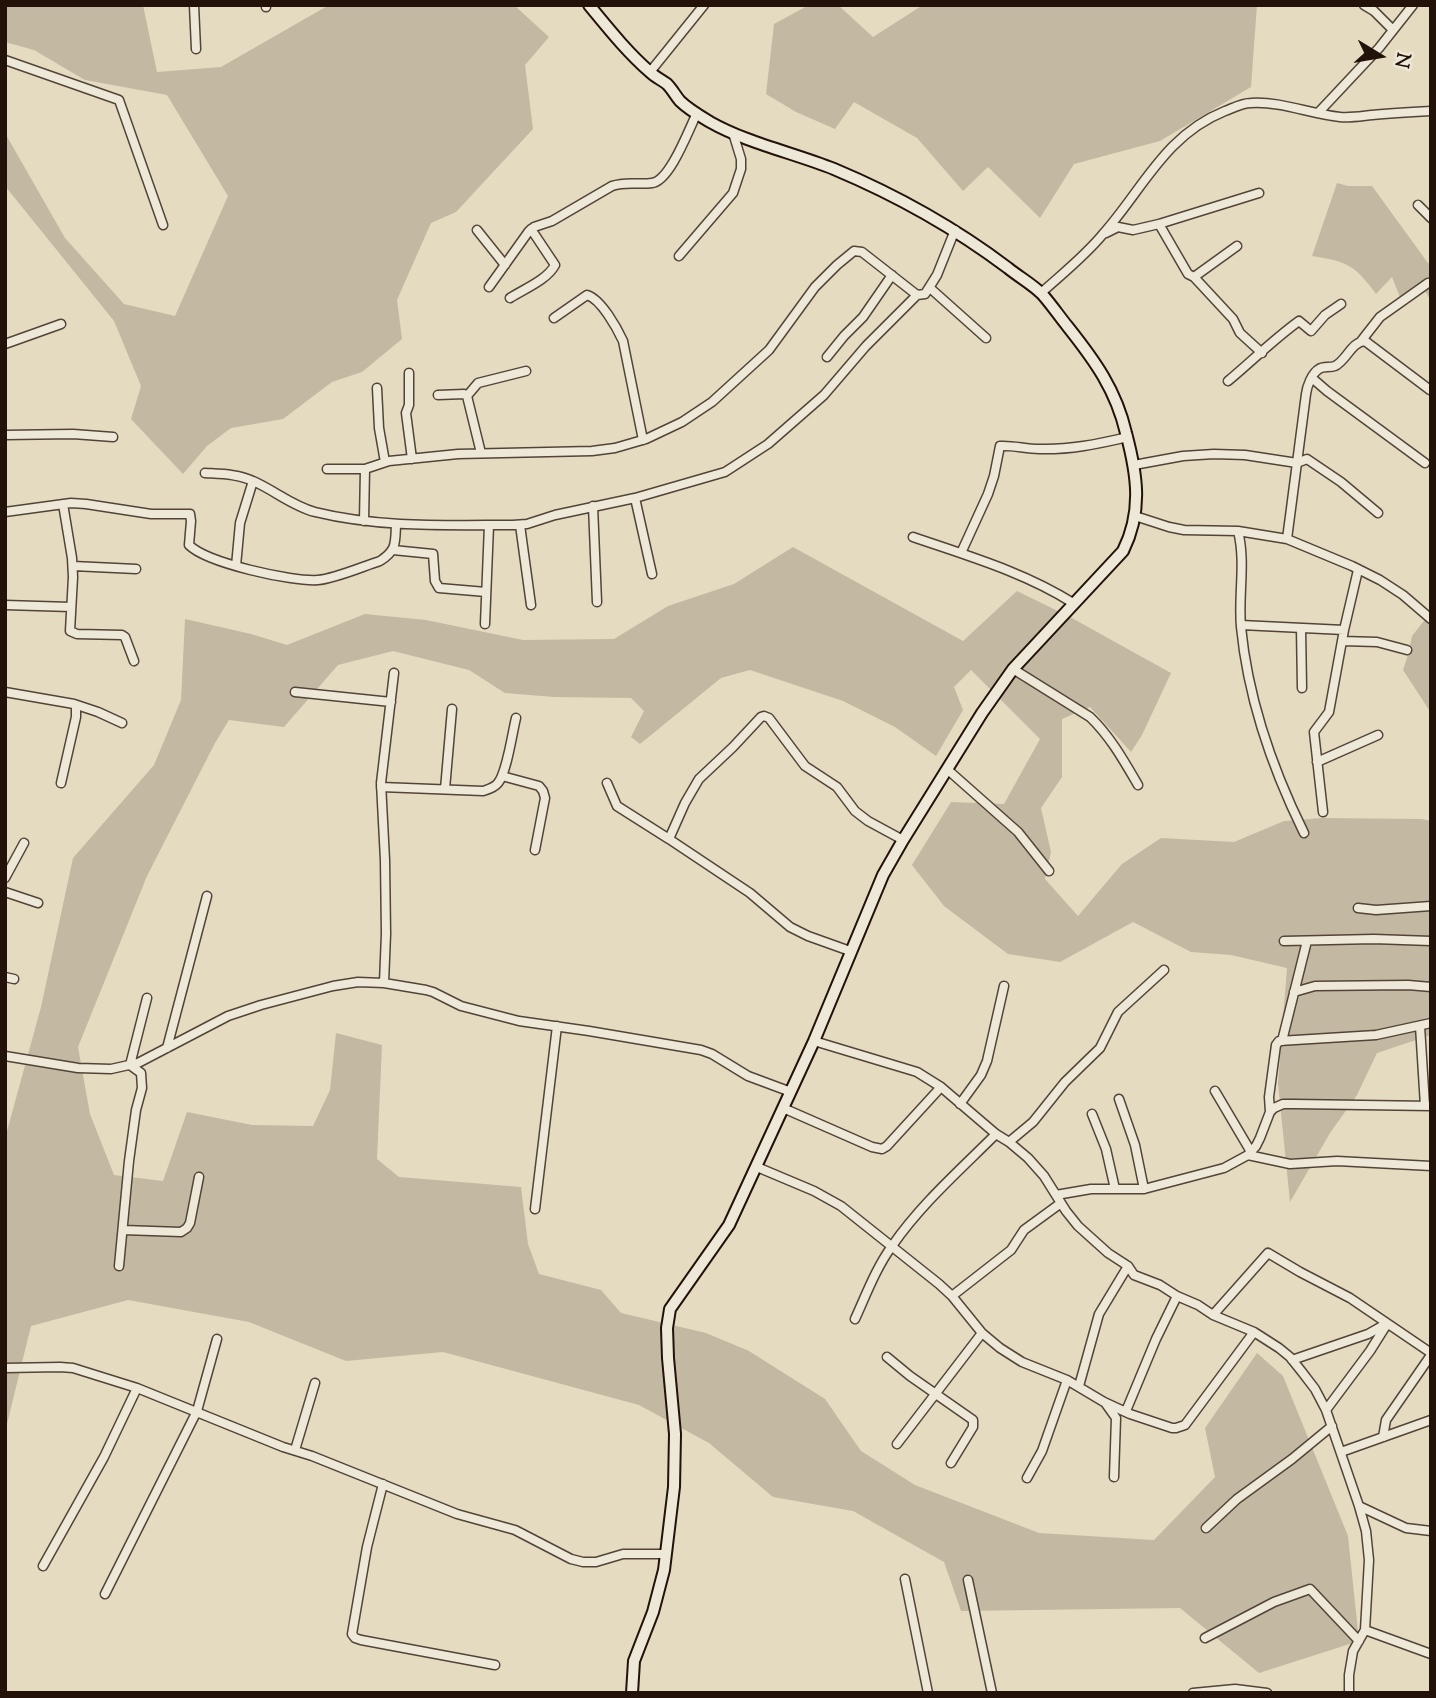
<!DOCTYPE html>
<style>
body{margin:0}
#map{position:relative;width:1436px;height:1698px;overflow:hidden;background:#e4dbc1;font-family:"Sorts Mill Goudy",serif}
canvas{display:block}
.frame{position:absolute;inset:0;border:7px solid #231209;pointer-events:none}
.north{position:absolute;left:1345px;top:21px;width:70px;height:70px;-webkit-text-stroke:5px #ede8d7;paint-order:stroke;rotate:101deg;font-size:19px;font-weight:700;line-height:28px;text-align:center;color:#231209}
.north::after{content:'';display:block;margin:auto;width:24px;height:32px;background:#231209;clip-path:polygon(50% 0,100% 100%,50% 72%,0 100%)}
</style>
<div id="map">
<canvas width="1436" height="1698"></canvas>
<div class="frame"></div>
<div class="north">N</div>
</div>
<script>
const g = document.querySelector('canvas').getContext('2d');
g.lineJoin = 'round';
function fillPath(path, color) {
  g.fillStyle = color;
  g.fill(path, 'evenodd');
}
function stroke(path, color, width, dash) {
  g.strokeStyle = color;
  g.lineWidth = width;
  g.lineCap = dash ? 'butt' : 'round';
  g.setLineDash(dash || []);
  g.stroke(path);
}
fillPath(new Path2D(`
 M5,5H143L157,72L221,67L329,5H514L549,37L525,65L533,129L456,212L431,223L397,300L402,339L362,372L332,382L283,419L231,428L207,446L183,474L131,419L141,386L114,321L5,186V133L65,238L124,304L175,316L228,196L167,95L85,80L34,50L5,42Z
 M809,5H838L873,37L923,5H1257L1251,87L1160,141L1074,164L1040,218L988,167L963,191L917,138L854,102L835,129L796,112L766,94L774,24Z
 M1337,183L1348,186H1372L1428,263L1431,265V301L1425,291L1403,305L1392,277L1376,294C1355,265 1346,261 1312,256Z
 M793,547L963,641L1017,591L1070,617L1171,673L1142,735L1131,752L1090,707L1062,719V777L1041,808L1051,852L1045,879L1078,916L1122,864L1161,838L1234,842L1284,821L1322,818L1422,819L1431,821V1035L1377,1053L1357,1095L1330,1133L1290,1202L1278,1083L1287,968L1231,955L1191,952L1133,922L1060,962L1008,954L944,906L912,865L951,802L1004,804L1040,739L971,670L954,687L963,710L936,756L895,727L843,701L750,670L721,678L640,744L631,737L644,711L631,698L554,697L505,693L469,670L393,651L338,665L284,727L229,720L215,743L147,876L78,1047L90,1114L114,1175L163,1181L187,1112L252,1125L313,1126L330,1090L336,1033L382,1045L377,1159L399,1177L521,1187L528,1244L539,1274L601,1290L621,1313L706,1333L749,1351L825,1399L861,1451L915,1485L1039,1533L1154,1540L1215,1477L1205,1428L1257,1353L1283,1376L1348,1536L1359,1641L1259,1673L1180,1608L961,1611L944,1562L853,1511L773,1497L709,1443L639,1405L443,1352L346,1361L249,1322L128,1300L31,1326L5,1432V1132L7,1131L41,1007L73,858L154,765L181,700L185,619L251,634L287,645L365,614L426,620L523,640L614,639L668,606L734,584Z
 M1431,612V713L1403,670L1408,655L1412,636Z`), '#c3b9a2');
const street = new Path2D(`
 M194,5L196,49
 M266,5V7
 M1364,5L1374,11L1393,30
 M5,60L119,100L163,225
 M650,72L704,5
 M1318,113L1379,48L1413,5
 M1418,205L1431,218
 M1159,224L1188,274L1194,277L1233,319L1240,333L1262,353
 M477,230L505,265
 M1106,233L1118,227L1133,230L1159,224L1259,193
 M679,256L733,193L741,169V159L733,133
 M1194,277L1237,246
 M489,287L529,231L534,227L552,221L612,186C626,181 638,185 652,183C670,181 689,129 697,113
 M930,288L986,338
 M1041,293C1062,274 1085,256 1103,234C1143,189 1165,135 1225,111C1233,108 1242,103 1251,103C1281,101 1310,114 1340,117C1350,118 1362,116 1372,115C1392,113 1411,112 1431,111
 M510,298C524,289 547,280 555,265L531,229
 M554,318L587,295C601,299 617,328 623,341L643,440
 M1362,340L1380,317L1428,283
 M5,344L61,324
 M827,357L844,336L863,317L892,275
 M409,373V405L406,413L412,459
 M1312,378L1327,391L1425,463
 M1228,381C1252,361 1274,339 1299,321L1311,331L1325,315L1341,304
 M377,388L379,428L385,462
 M438,395L464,394L467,396L481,453
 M467,396L478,383L526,371
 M5,435L73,434L113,437
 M1134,465L1183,456L1214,454L1245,455L1297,463L1307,459L1341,482L1378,513
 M327,469H365L389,461L458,454L592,451L615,448L646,439L682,422L712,402L769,350L815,287L837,265L854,251L862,252L917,295
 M205,473C221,474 238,474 253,481C274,490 292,506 315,512C380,528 447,525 513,525L527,524L555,515L635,498L725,472L768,444L824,395L866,346L917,295L925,294L937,275L955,230
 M635,498L652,574
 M63,504L72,558L73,577L70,631L77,634L122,635L125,637L134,661
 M593,506L597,602
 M5,512L71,503L86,504L151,514H190L191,521L189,545C207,563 292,582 318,580C334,579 364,566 380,561C397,550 395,543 396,525
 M1135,516L1169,527L1184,530L1238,531L1287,539L1352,566L1380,580L1403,595L1431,619
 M364,521L365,469
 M520,525L531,605
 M1238,531C1246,563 1238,595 1241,627C1248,699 1272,768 1304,833
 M913,537C968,556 1024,572 1073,603
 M1287,539L1306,394C1307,386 1312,373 1319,369C1323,366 1330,368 1335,366C1347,360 1351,342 1365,341L1430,390
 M393,550L433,554L435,581L439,588L486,592
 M961,553L988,494L994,476L1000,446C1012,445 1026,449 1039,449C1069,450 1098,444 1128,437
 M73,566L136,569
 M236,566L240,523L253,481
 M5,605L71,607
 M485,624L489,525
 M1241,625L1344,630
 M1301,628L1302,688
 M1342,641L1377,642L1407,650
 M1013,669L1090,717C1110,736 1124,761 1138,785
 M5,692L74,704L76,707V717L61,783
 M295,692L391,702
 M74,704L98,712L122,723
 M1317,762L1378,735
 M948,770L1018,832L1049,871
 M502,776L539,786L543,791L545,798L535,850
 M607,783L617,806L669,839L750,893L790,927L808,936L850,951
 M381,787L483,791C489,789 494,788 498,783C507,772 512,734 516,718
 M445,789L452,709
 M1323,812L1314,732L1329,712L1344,630L1358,570
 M669,839L685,803L699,779L733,747L761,717L764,716L769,718L805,766L837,787L855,811L868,821L903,840
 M5,878L24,843
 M5,892L38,903
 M1358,908L1376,910L1431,906
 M1284,941L1374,939L1431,941
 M5,977L14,979
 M384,983L386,934L385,860L381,783L394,673
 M1294,992L1315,986L1408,985L1431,987
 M1420,1026L1425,1106
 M814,1041L917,1072L941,1087L996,1134L1009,1142L1028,1158L1044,1176L1066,1211L1078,1226L1108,1253L1128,1266L1134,1275L1160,1285L1177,1296L1198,1305L1213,1315L1254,1332L1279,1348L1290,1357L1302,1372L1315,1389L1326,1410L1359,1506L1366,1531L1369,1560L1365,1630L1353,1651L1349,1675V1693
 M1282,1041L1307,941
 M167,1048L207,896
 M5,1056L78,1068L111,1069L138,1063L228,1016L261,1005L333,986L358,982L384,983L426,990L433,992L461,1006L519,1021L589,1031L701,1050L712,1054L748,1076L791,1092
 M1215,1091L1251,1152
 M1119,1099L1135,1145L1144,1189
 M960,1104L981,1075L987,1061L1004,986
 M783,1108L872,1147L882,1149L887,1146L941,1087
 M1270,1112L1269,1097L1276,1045L1279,1041L1376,1035L1431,1023
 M1092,1114L1106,1149L1115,1189
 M1009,1142L1033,1122L1065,1082L1100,1048L1118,1012L1164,970
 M1248,1155L1290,1164L1337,1161L1431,1166
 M757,1167L814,1191L841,1206L939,1284L952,1296L982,1333L1000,1348L1022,1362L1067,1380L1104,1402L1130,1414L1172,1428H1176L1185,1425L1254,1332
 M1056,1195L1091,1189H1144L1224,1168L1248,1155L1256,1146L1260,1138L1270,1112L1274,1108L1283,1104H1294L1431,1106
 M535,1209L557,1026
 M123,1230L181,1232L187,1228L190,1223L199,1177
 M119,1266L129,1161L136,1110L142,1088L141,1073L130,1065L147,998
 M952,1296L1011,1250L1024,1230L1061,1203
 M1213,1315L1268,1253L1300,1272L1350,1298L1431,1353
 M855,1319C866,1295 876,1268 892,1246C921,1204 960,1170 996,1134
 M887,1357L910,1376L973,1420V1427L951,1463
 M1292,1360L1368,1334L1384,1325
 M5,1368L60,1367L73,1368L137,1388L283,1447L312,1456L457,1514L515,1530L571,1559L583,1562H596L623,1554H666
 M1079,1386L1099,1314L1128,1266
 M1106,1404L1116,1418L1114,1477
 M1326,1410L1370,1351L1387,1324
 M1126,1411L1156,1339L1177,1296
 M1383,1437L1386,1420L1431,1355
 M897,1444L982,1333
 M295,1450L315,1383
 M1341,1452L1431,1420
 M1027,1478L1042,1451L1067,1380
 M383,1484L367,1547L352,1634L355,1638L361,1640L495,1665
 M1359,1506L1406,1528L1431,1531
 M1206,1528L1237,1499L1292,1459L1332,1426
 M43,1566L104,1457L137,1388
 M905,1579L928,1693
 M968,1580L992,1693
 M105,1594L197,1411L217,1339
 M1365,1630L1431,1654
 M1205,1638L1274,1602L1310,1589L1359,1641
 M1193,1693L1235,1689L1267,1693`);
const secondary = new Path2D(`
 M589,5C608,28 627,52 650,72C655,77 662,80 667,84C672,89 675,95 680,101C688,109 700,116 710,122C747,143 794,153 834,169C896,195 955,228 1008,268C1019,277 1032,284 1042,294C1051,304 1059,316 1068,327C1095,361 1116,390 1126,433C1137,474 1143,511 1123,551L1013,669L982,713L903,840L883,875L814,1041L729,1225L670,1309L667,1328L668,1358L675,1434L674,1487L664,1570L653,1612L634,1661L632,1693`);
stroke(street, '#534437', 11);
stroke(secondary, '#231209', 14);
stroke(street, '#ede8d7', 8);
stroke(secondary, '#ede8d7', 10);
</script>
